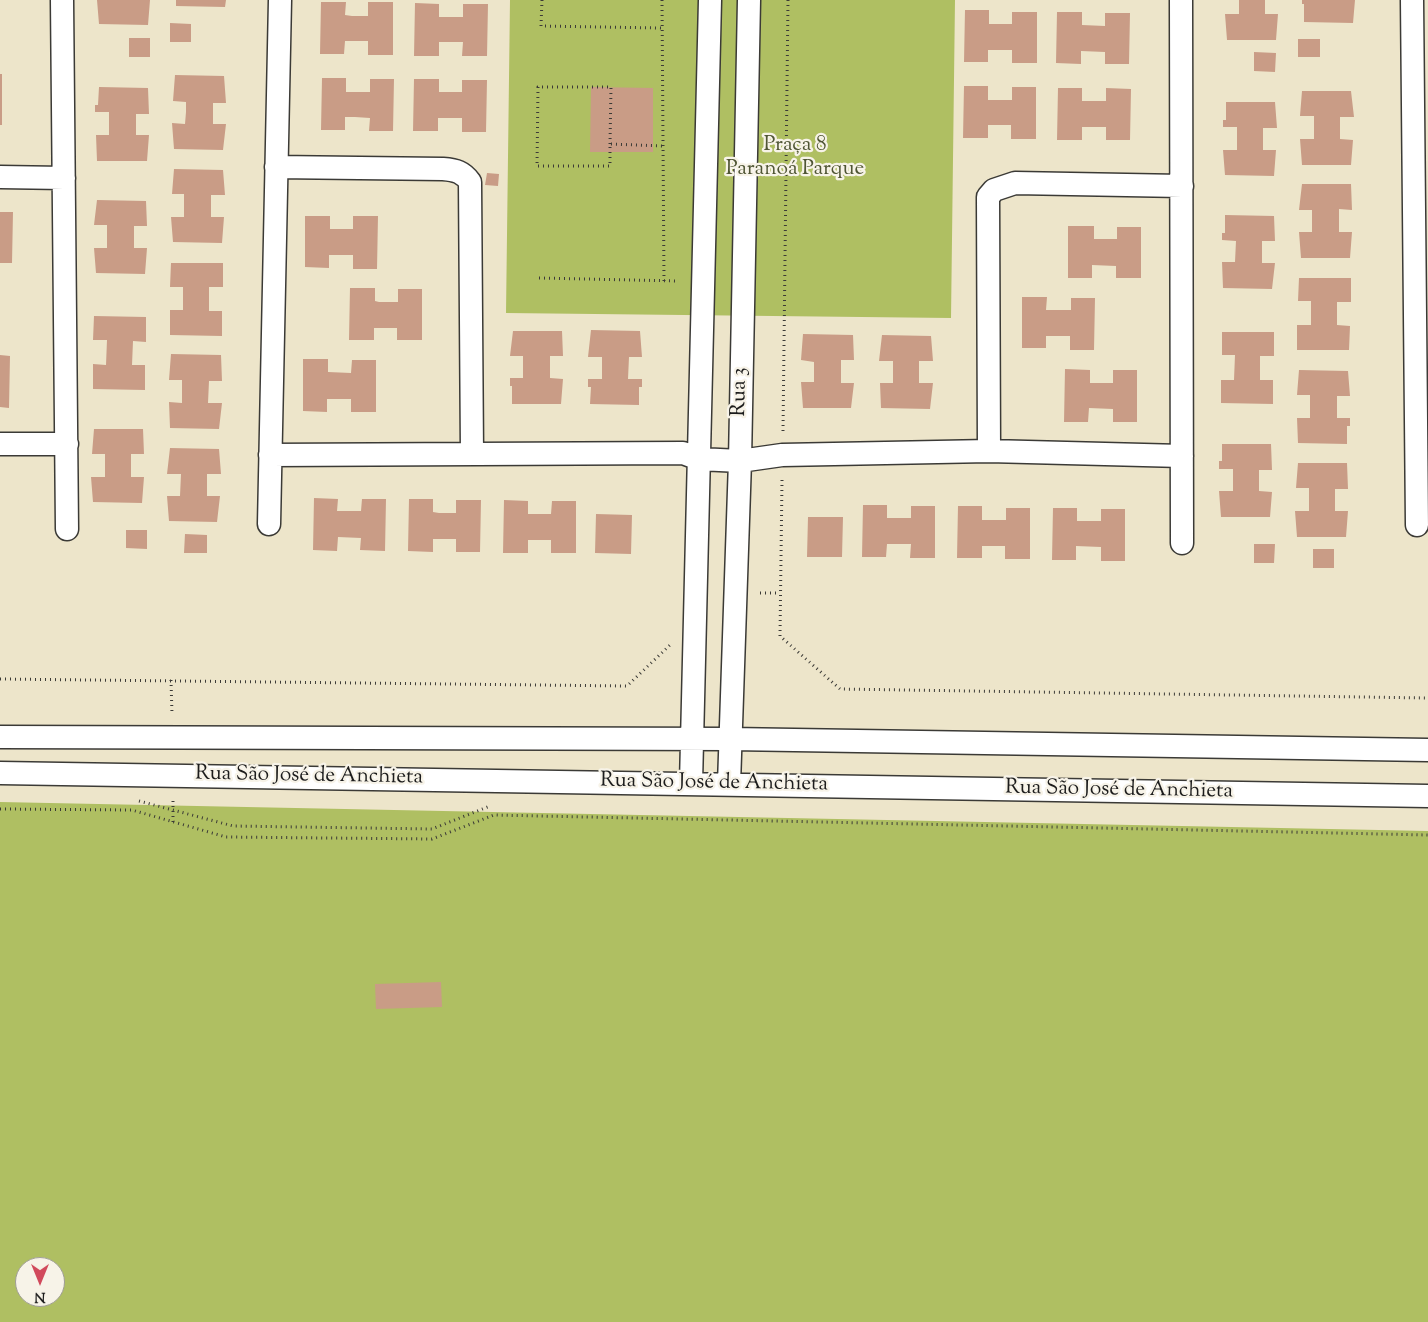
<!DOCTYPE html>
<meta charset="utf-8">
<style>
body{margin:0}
#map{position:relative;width:1428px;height:1322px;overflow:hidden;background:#ede5ca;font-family:"Sorts Mill Goudy",serif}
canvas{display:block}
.north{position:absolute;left:15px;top:1257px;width:50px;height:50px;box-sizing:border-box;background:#f7f3e8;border:1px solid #9f9d96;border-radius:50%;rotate:180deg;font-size:14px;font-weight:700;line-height:20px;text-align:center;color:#1c1c1c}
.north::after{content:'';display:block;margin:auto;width:18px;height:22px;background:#d1495b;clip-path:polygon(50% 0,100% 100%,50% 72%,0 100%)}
</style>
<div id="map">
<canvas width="1428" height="1322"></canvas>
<div class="north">N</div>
</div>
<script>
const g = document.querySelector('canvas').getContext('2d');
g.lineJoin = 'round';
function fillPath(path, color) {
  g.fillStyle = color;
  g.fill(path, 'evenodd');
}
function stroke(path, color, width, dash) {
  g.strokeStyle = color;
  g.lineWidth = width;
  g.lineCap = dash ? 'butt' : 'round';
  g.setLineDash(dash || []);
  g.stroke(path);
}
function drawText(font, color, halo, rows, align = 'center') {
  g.font = font + ' "Sorts Mill Goudy",serif';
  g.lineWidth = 4.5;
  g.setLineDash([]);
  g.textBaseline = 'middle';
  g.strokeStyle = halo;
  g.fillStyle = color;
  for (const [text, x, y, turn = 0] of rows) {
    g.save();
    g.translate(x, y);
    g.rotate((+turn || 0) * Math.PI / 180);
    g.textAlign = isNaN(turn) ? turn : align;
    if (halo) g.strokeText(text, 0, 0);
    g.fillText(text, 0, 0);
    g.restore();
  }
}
fillPath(new Path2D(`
 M510,0H955L951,318L506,313Z
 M0,802L1428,831V1322H0ZM25,1267H55V1297H25Z`), '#afbf62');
fillPath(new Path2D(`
 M97,0H150L148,25L99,24Z
 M176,0H226L225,7L176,6Z
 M1239,0H1265V14H1278L1276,40H1227L1225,14H1239Z
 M1302,0H1355L1353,23L1304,22V4H1302Z
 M321,2H346L345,15L352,16H368V2H393V55H368V41H345L344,54H320Z
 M415,3L439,4V17H463V4H488L487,56H462L463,42H439V56H414Z
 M965,10H989V24H1012V12H1037V63H1012V50H988V62H964Z
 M1057,12H1082V25L1105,26V13H1130L1129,64H1105V52L1081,51V64L1056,63Z
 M170,23L191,24V42H170Z
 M129,38H150V57H129Z
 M1298,39H1320V57H1298Z
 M1254,52L1276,53L1275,72L1254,71Z
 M0,74H2V125H0Z
 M175,75L224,76L226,103H213V124H226L223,150L174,149L172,123L185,124L186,112V102L173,101Z
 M322,78H346V92H370V79H394L393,131H369L370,118L355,117H345V130H321Z
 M414,79H439V92H462V80H487L486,132H462V118H438V131H413Z
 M964,86H988V100H1012V87H1036V139H1011V125H988V138H963Z
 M99,87L148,88L149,114H136V135H149L147,161H97L96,135H109V112H95V105H98Z
 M591,87L653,88V152H590Z
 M1058,88H1082V101H1106V88L1131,89L1130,140H1106V127H1082V140H1057Z
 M1302,91H1351L1354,117H1340V139L1353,140L1351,165H1302L1300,139H1314V116H1300Z
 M1226,102H1275L1277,128H1263V150H1276L1274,176L1225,175L1223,150H1237V127H1223V120H1226Z
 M174,169L223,170L225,195H211V217H224L222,243L173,242L171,217H184V194H172Z
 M487,173L499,174L498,186L485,185Z
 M1302,184H1351L1352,210L1339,209V232H1352L1350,258H1301L1299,232H1312V210H1299Z
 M97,200L146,201L147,226H134V248H147L145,274L96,273L94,248H107V225H94Z
 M0,212H13L12,263H0Z
 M1225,215L1274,216L1275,241H1262V263H1275L1272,289L1223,288L1222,262H1235L1236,241L1222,240V233H1225Z
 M305,216H330V229H353V216H378L377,269H353V255H329V268L305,267Z
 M1068,226H1094V239H1117V227H1141V278H1116V266L1092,265V278H1068Z
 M171,263H223V287H209V311H222V336L170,335V310H183V287H170Z
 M1299,278H1351V302H1337V325L1350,326L1349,350H1297V325H1311V301H1298Z
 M350,288H375V301L379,302H398V289H422V340H397V328H374V340H349Z
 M1022,297H1047L1046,310H1071V298H1095L1094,350H1070V336H1046V348H1022Z
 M94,316L146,317V342L133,341L132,365H145V390L93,389V364L106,365L107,340H93Z
 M591,330L640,331L642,357H629L628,379H642V387H639V405L590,404L591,387H588V379H602V357H588Z
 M513,331H562L563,356H550V378L563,379L561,404H512V386H510V378H523V356H510Z
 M1222,332H1274V356H1260V380H1273V404L1221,403V380H1234L1235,355H1222Z
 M803,334L853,335L854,360H841V383H854L851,408H803L801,382H814V362L801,360Z
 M882,335L931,336L933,361H919V383H933L930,409L881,408L880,383H893V361H879Z
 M171,354L221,355L222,381H209L208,403H222L219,429L170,428L169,402L182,403V380H169Z
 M0,355L10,356L9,408L0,407Z
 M303,359H328V372L351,373L352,360H376V412H351V399H327V412L303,411Z
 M1065,369L1090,370V383H1113V370H1137V422H1113V409L1089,408L1088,422H1064Z
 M1299,370L1348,371L1350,396H1337V418H1350V426H1347V444L1298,443L1297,418H1310V395H1297Z
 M94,429H143L144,454H131V477H144L142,503L93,502L91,477H105V454H92Z
 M1222,444H1271L1272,470H1259V491L1272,492L1270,517H1221L1219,491H1233V469H1219V461H1222Z
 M170,448L219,449L221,474H207V496H220L217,522L169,521L167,496H180L181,474H167Z
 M1298,463H1347L1348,489H1335V511H1348L1346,537H1297L1295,511H1309V488H1296Z
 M314,498L338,499L337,511H361L362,499H386L385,551L360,550L361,538L338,537L337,551L313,550Z
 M409,499H433V512L439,513H456V500H481L480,552H456V539H433V552L408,551Z
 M504,500L528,501V514H551L552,501H576V553H551V540H528V553H503Z
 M863,505H887V518H911V506H935V558H910L911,544H887L886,557H862Z
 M958,506H982V520H1006V508H1030V559H1005V546H982V558H957Z
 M1053,508H1077V521H1101V509H1125V561H1101V547L1076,546V560H1052Z
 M596,514L632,515L631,554L595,553Z
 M808,517H843L842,557H807Z
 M126,530H147V549L126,548Z
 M185,534L207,535V553H184Z
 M1254,544H1275L1274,563H1254Z
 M1313,549H1334V568H1313Z
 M441,982L442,1007L376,1009L375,984Z`), '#c99c86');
const minor = new Path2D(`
 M62,0L67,529
 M1181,0L1182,543
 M1412,0L1417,525
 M276,167L443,169C456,170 463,172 470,182L472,454
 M0,177L64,178
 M0,444H67
 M989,451L988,197L994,190L1015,183L1182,186
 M270,455L683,453L699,459L740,461L782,455L989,451L1182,456
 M269,524L280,0
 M0,737L731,739L1428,750
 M0,773L1428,796
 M691,783L710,0
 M729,784L740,461L749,0`);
stroke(minor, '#3b3a36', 25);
stroke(new Path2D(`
 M542,0L541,26L662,28
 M662,0L664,281
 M610,144L611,87H538L537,166H610V144L663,146
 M539,278L678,281
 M783,431L788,0
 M782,480L780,636L840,689L1428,698
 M760,593H780
 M0,679L627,686L670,645
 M171,680L172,714
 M139,801L233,826L432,829L490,806
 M173,801V822
 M0,809L132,810L226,837L432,839L494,815L1428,835`), '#3b3a36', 3, [1, 4]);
stroke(minor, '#fff', 22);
drawText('21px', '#4f5534', '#f7f3e8', [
 ["Praça 8",795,146],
 ["Paranoá Parque",795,170]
]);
drawText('21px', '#1c1c1c', '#f7f3e8', [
 ["Rua 3",741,392,-89],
 ["Rua São José de Anchieta",309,777,1],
 ["Rua São José de Anchieta",714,784,1],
 ["Rua São José de Anchieta",1119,791,1]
]);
</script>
